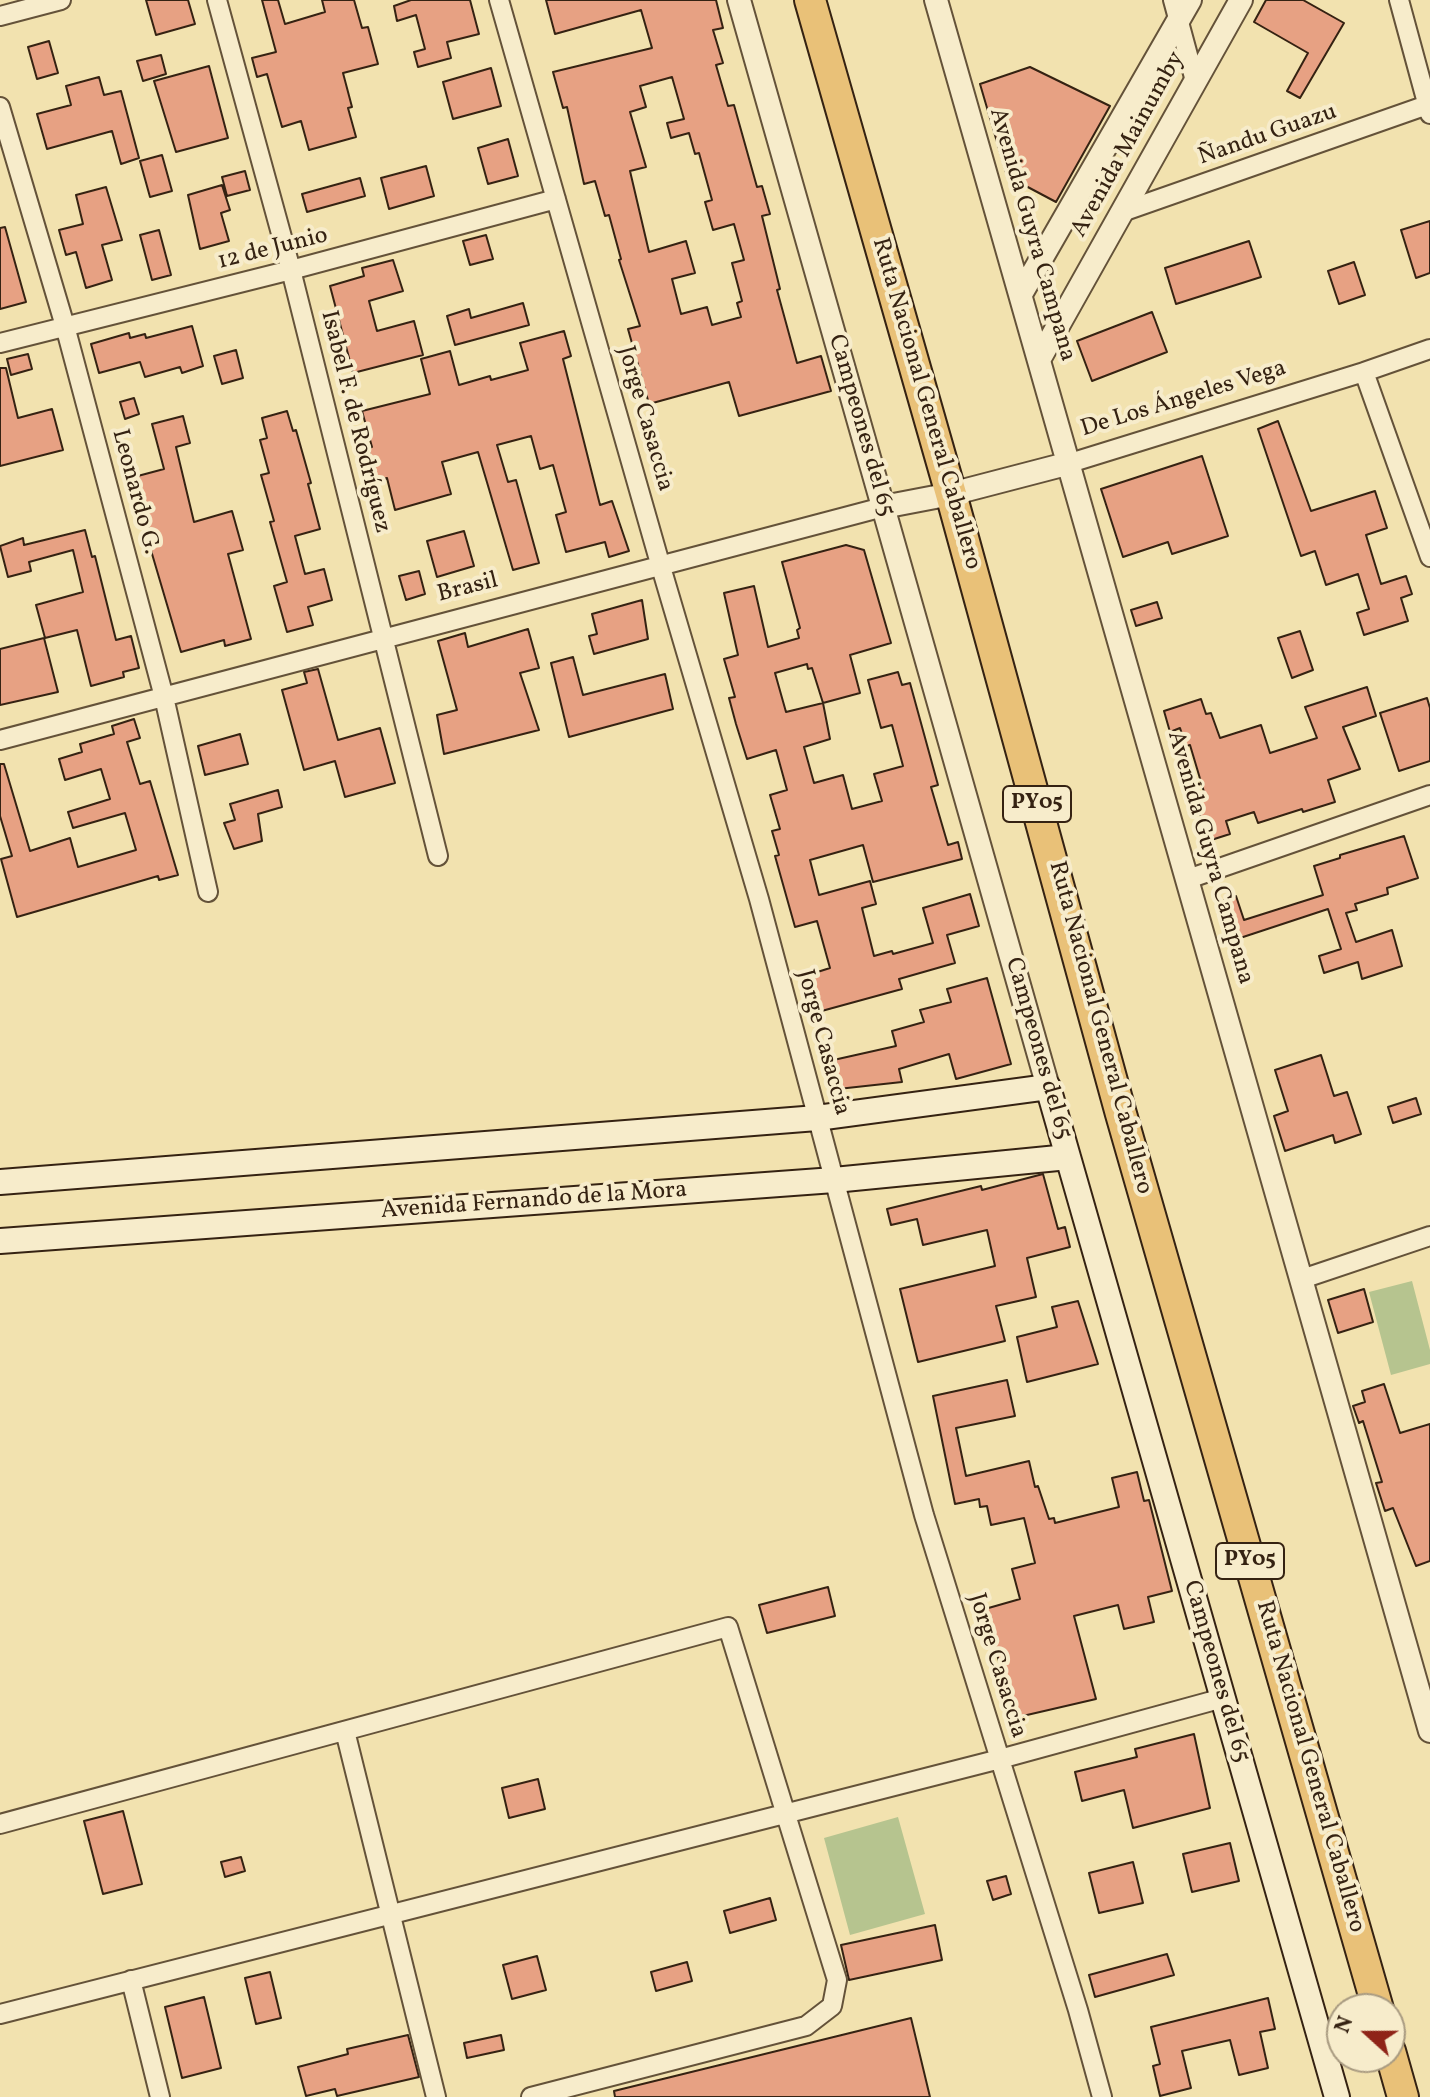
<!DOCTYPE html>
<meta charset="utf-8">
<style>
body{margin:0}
#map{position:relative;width:1430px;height:2097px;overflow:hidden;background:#f2e2af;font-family:Vollkorn,serif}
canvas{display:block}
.north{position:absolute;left:1326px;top:1993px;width:80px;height:80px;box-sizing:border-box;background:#f7eccb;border:2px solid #a99b81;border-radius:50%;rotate:291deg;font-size:22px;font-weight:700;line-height:32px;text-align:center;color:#352212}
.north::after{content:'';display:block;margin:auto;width:28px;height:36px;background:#8f2418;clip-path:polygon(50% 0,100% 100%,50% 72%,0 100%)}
</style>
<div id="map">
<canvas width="1430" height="2097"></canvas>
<div class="north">N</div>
</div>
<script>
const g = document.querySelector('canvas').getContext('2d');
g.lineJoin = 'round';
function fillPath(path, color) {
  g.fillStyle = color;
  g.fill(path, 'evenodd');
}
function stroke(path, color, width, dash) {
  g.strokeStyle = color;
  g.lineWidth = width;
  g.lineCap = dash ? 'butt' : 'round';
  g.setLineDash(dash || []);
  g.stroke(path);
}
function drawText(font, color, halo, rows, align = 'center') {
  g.font = font + ' Vollkorn,serif';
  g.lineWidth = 8;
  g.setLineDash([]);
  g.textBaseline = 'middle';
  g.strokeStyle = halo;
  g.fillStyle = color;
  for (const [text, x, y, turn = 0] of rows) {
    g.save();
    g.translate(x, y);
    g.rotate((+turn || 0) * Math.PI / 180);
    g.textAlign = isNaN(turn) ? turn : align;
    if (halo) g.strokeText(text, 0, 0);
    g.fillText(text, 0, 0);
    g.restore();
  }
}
fillPath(new Path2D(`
 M1412,1281L1430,1350V1364L1391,1375L1369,1292Z
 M898,1817L925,1914L850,1935L824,1838Z`), '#b6c48f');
const building = new Path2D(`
 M146,0H188L195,24L156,35Z
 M262,0H278L285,24L325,12L322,0H354L362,28L368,27L378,64L343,73L352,107L348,108L356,137L309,150L301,121L282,127L267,74L257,77L252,58L276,52Z
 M411,0H470L479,34L447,42L451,58L418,67L414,52L425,49L416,15L397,21L394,6Z
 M546,0H716L723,28L713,30L723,63L716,65L728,106L734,105L757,187L762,186L770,214L762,216L780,289L777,290L797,363L821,356L831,391L739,416L729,382L649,404L628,329L640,326L619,260L621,259L609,215L605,216L595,181L584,184L567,107L563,108L553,72L652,48L641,10L555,34ZM672,77L684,119L667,123L671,138L689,133L695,154L699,153L712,200L705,202L713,230L734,224L744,260L732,263L742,301L737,303L741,317L712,325L707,307L681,314L672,279L695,273L686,241L649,252L630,171L646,167L630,112L646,107L640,86Z
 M1266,0H1303L1344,23L1300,98L1287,91L1308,53L1254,22Z
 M49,41L58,73L37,79L28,47Z
 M161,55L166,74L143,81L137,61Z
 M209,66L228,138L176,152L154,81Z
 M1030,67L1110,106L1056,202L1007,176L980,84Z
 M491,68L501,106L453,119L443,82Z
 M99,77L104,95L121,91L139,158L121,164L112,131L47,149L37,114L71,105L66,86Z
 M508,139L518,176L488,184L478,148Z
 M162,155L172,191L150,197L140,161Z
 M426,166L434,196L389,209L381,178Z
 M245,171L250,190L227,196L222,177Z
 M360,178L365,196L307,212L302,194Z
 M222,185L230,210L221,213L229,241L200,249L188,195Z
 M106,187L122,240L102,245L112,280L86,288L76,252L66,255L59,230L83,224L76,195Z
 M1430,221V273L1416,278L1401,230Z
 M5,227L26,302L0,309V228Z
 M159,230L171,275L152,280L140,235Z
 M486,235L493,259L470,265L463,241Z
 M1249,241L1261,277L1176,304L1165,268Z
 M393,260L403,291L369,301L377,331L414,321L423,355L353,373L330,286L364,276L362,268Z
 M1354,262L1365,295L1339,304L1328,271Z
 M523,303L529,325L455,345L447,316L469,309L471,318Z
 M1152,312L1167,352L1092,381L1077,341Z
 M192,326L203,366L182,373L180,367L145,377L140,362L99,373L91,344L129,333L130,338L145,334L146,338Z
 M564,331L571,356L563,359L600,505L612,501L629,551L609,557L605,542L566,552L556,515L566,512L553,465L540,469L531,436L497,445L508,482L516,480L539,563L513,570L478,452L442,462L451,494L395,510L387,478L377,481L368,448L372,447L362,411L430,394L421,359L450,351L459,385L490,376L491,380L528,370L520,343Z
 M236,350L243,378L222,384L214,356Z
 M28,354L32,369L11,375L7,359Z
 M0,368H6L18,418L52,409L63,450L0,466Z
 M134,398L139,414L125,419L120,402Z
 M287,411L293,431L296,430L311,483L308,484L320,529L295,536L305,574L324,569L332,600L308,607L313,625L287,632L274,586L287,582L270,522L274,521L261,475L269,473L260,440L267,438L262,418Z
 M183,416L190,443L176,447L194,522L232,511L243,550L228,554L251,639L225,646L224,640L181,652L150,547L154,546L134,477L164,469L152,424Z
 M1278,421L1311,511L1375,491L1387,528L1366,535L1381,584L1406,576L1412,594L1401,598L1408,621L1364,635L1357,613L1369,609L1358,574L1326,585L1315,551L1301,556L1258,429Z
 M1202,456L1228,536L1172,554L1168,542L1123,557L1101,489Z
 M85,530L92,557L95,556L116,640L131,636L139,668L123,672L124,677L91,686L77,630L45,638L36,605L83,592L73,550L29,562L31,571L8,577L0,546L23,538L24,545Z
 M464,531L474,566L437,577L427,541Z
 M846,545L864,550L891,643L850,655L860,693L823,703L830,739L804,747L814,783L843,775L852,809L882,801L874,774L903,766L892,725L881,728L868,680L898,672L902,685L910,683L938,785L931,787L948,845L958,842L962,859L873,882L863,845L810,860L819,895L870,881L876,904L862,908L874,956L892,951L893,954L933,943L923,908L970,894L979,926L947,935L955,963L899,979L902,989L818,1012L808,975L830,968L817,921L795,927L775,856L779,855L772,831L780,829L770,795L787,790L776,750L747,759L736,724L729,698L735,697L724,659L738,655L724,593L754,586L768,647L799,638L797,630L800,628L782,562ZM807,664L808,669L812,668L823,703L786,712L775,673Z
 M419,571L425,594L406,600L399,576Z
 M642,600L648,639L594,654L589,636L597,634L592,614Z
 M1157,602L1162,618L1136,626L1131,610Z
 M528,629L539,668L520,673L539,730L444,754L437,715L457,710L438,641L465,633L468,647Z
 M1300,631L1313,670L1292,678L1278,638Z
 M44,638L58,692L0,705V649Z
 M573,657L583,695L665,674L673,709L569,737L551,663Z
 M318,669L338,740L380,728L395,783L345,797L335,761L304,770L282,690L307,683L304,672Z
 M1367,687L1376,716L1343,727L1360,769L1328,780L1335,802L1303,812L1302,809L1258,823L1254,812L1226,821L1230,834L1208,841L1194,796L1204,792L1190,745L1186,746L1180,728L1170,732L1164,711L1201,699L1206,714L1211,713L1220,738L1261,725L1270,753L1317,738L1305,707Z
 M1427,698L1430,708V761L1399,771L1380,713Z
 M134,719L140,738L127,742L140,784L150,781L178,875L159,880L158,876L17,917L1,859L12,856L0,816V764H4L30,851L70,838L78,867L136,850L125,813L73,828L68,812L110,799L101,769L65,780L59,759L82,752L80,744L114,734L112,726Z
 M240,734L248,764L205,775L198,746Z
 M278,790L282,807L258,814L262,841L234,849L224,823L235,820L230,804Z
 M1404,836L1418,878L1387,888L1388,894L1355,904L1357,910L1346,913L1356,942L1392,930L1402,966L1362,979L1358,962L1324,973L1319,956L1341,949L1328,909L1234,940L1220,902L1236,896L1244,920L1323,895L1314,866L1340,858V855Z
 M987,978L1011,1064L956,1079L949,1054L899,1069L902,1082L838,1089L829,1061L896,1046L892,1031L924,1022L920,1010L951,1002L947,989Z
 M1321,1055L1334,1096L1347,1092L1361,1134L1335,1143L1333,1135L1285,1151L1274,1116L1288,1111L1275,1070Z
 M1416,1098L1421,1114L1393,1123L1388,1107Z
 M1043,1174L1058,1229L1065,1227L1070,1247L1027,1258L1036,1297L996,1306L1005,1341L918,1362L900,1289L995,1266L987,1230L923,1245L917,1219L891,1225L887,1209L981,1186L982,1190Z
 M1364,1289L1373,1322L1338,1333L1328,1300Z
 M1078,1301L1098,1364L1027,1382L1017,1337L1057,1327L1052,1307Z
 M1007,1380L1015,1416L956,1428L966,1476L1029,1461L1035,1487L1038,1486L1049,1519L1054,1518L1055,1523L1119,1507L1112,1478L1137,1472L1144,1501L1149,1500L1172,1591L1148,1597L1154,1622L1124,1629L1118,1605L1074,1616L1096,1699L1014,1718L985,1609L1020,1599L1012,1569L1035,1563L1024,1518L991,1525L987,1506L980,1507L979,1499L955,1504L933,1396Z
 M1384,1384L1400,1433L1430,1424V1561L1416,1566L1393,1508L1385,1511L1376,1483L1382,1482L1363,1421L1359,1423L1353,1406L1365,1402L1362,1391Z
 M828,1587L835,1616L767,1633L759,1605Z
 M1194,1734L1210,1808L1133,1828L1124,1790L1082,1801L1075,1772L1137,1757L1135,1749Z
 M538,1779L545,1809L509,1818L502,1788Z
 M123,1811L142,1884L103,1894L84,1821Z
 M1230,1843L1239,1881L1192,1892L1183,1854Z
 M241,1857L245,1871L225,1877L221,1862Z
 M1133,1862L1143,1903L1099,1913L1089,1873Z
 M1006,1876L1011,1894L993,1900L987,1881Z
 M770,1898L776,1920L730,1933L724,1911Z
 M935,1925L942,1960L849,1980L841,1945Z
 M1167,1954L1174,1975L1095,1997L1089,1975Z
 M537,1956L546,1990L512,1999L503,1965Z
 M687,1962L692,1981L656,1991L651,1972Z
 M270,1972L281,2018L256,2024L245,1978Z
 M204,1997L221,2068L182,2078L165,2007Z
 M1268,1998L1275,2029L1260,2032L1268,2068L1239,2075L1230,2040L1182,2051L1191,2088L1160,2096L1153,2066L1160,2064L1151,2027Z
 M911,2018L930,2097H615L614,2091Z
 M408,2035L419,2077L337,2096L335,2089L306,2096L298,2067L348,2054L347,2049Z
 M501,2035L504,2050L467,2058L464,2043Z`);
fillPath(building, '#e7a183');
stroke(building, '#352212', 2);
const minor = new Path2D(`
 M217,0L291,270L438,856
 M499,0L661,567L759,899L924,1515L1078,2010L1102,2097
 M1173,0L1195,81
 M1399,0L1430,114
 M0,16L61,0
 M0,107L65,326L164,697L208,892
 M1122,212L1430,104
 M0,343L291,270L556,199
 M1364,372L1430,557
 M1070,463L1364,372L1430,349
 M0,740L883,507
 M1188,879L1430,795
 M1302,1279L1430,1236
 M345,1731L436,2097
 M0,1824L728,1627L837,1980L832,2006L806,2026L531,2097
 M131,1980L160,2097
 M0,2014L1000,1759L1223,1698`);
const tertiary = new Path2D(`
 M739,0L1048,1087
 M936,0L1430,1731
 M1021,294L1190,0
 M1040,358L1241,0
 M883,507L951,494L1070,463`);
const secondary = new Path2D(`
 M0,1182L817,1118L1048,1087L1337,2097
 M0,1241L834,1180L1068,1157`);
const trunk = new Path2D(`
 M810,0L951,494L1121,1114L1378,2009
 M1390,2051L1403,2097`);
stroke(minor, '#645239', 22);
stroke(tertiary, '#645239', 26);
stroke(secondary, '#352212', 28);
stroke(trunk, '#352212', 34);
stroke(minor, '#f7eccb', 18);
stroke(tertiary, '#f7eccb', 22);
stroke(secondary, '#f7eccb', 24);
stroke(trunk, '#e9c178', 30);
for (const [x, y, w] of [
 [1037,804,68],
 [1250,1561,68]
]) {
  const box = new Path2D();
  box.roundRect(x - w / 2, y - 18, w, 36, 6);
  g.fillStyle = '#f7eccb';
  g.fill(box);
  stroke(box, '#352212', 2);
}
drawText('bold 22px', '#352212', null, [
 ["PY05",1037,804],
 ["PY05",1250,1561]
]);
drawText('24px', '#352212', '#f7eccb', [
 ["Ñandu Guazu",1268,136,-19],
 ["Avenida Mainumby",1129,145,-61],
 ["Avenida Guyra Campana",1031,235,74],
 ["12 de Junio",273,250,-14],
 ["De Los Ángeles Vega",1184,400,-17],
 ["Ruta Nacional General Caballero",925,404,74],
 ["Jorge Casaccia",644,419,74],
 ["Isabel F. de Rodríguez",354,422,76],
 ["Campeones del 65",860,426,74],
 ["Leonardo G.",134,492,75],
 ["Brasil",468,589,-14],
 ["Avenida Guyra Campana",1209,858,74],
 ["Ruta Nacional General Caballero",1099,1028,75],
 ["Jorge Casaccia",822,1043,75],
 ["Campeones del 65",1037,1049,74],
 ["Avenida Fernando de la Mora",534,1202,-4],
 ["Jorge Casaccia",996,1666,73],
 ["Campeones del 65",1215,1672,74],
 ["Ruta Nacional General Caballero",1309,1767,74]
]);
</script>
